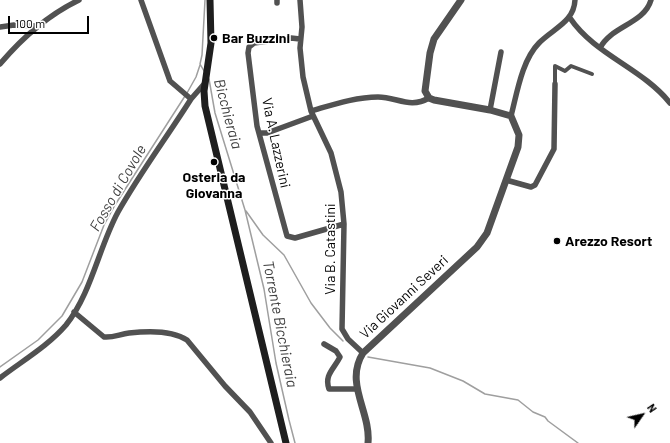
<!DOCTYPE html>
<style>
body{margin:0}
#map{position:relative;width:670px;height:443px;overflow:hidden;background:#fff;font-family:Barlow,sans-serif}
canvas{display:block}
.north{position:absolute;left:622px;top:395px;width:40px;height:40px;-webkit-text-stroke:3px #fff;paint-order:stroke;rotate:56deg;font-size:11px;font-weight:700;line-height:16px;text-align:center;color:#000}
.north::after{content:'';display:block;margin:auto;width:14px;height:18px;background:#000;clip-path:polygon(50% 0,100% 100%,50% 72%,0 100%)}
.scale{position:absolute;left:8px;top:16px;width:81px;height:18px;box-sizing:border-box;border:2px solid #000;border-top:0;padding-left:5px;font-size:12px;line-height:14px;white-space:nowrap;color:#000;-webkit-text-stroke:3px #fff;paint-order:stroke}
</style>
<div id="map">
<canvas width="670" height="443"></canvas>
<div class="north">N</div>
<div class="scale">100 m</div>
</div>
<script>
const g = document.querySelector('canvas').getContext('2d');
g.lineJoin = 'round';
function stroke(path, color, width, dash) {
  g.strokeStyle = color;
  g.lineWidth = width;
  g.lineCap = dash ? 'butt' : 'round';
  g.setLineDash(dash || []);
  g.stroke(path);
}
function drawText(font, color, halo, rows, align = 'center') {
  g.font = font + ' Barlow,sans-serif';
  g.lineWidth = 3;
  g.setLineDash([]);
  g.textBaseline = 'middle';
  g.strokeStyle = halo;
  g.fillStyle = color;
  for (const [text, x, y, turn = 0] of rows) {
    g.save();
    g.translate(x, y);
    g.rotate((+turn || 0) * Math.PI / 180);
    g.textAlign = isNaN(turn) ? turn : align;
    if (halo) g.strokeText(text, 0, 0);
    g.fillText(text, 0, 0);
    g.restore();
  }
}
stroke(new Path2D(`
 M204,71L200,64L202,55L205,0
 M209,79L215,113L245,210L264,289L276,363L289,420L295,443
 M187,93L196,77L200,65
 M246,211L263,235L284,255L311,303L330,328L343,341
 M368,357L430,368L463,381L485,394L518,400L533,412L545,417L548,421L578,443
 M0,367L38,340L62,316L82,282L104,225L115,205L185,96`), '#9f9f9f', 1.5);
stroke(new Path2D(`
 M555,84V66L565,71L571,66L592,74`), '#515151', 4);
stroke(new Path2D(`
 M141,0L170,81L191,99
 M277,0V3
 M300,0L302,27L300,48L303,77L311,111L331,153L341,192L344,224L342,329L348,339L363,353
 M570,18C595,55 642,68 670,103
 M0,27L14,25L38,26
 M300,39L291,38L254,43L249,47L248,53L257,126L287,236L295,238L344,224
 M600,48C611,26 644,24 651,0
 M0,64C22,38 48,15 79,0
 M490,110L501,52
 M311,111C332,105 355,97 378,97C397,97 410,109 429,98
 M511,116C517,93 522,60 539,43C554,28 574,22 575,0
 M260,133H267L313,116
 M506,180L531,187L535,185L554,149L555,84
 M74,312L104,337C113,338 120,334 129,333C146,331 172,330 187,340L225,386L250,412L271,443
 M324,344L336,351L340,357C334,369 324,375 329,389H357
 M0,378C22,361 48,346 66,325C91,294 99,247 118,212C140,173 167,137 191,99L205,83`), '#515151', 5.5);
stroke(new Path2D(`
 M368,443C371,412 344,383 363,353L477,247L487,233L518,147L519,135L511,116L490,110L434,100L429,98L425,91L430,53L434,39L461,0`), '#515151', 7);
stroke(new Path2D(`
 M210,0L211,43L204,91L205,106L286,443`), '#1e1e1e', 7);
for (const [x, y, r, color] of [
 [214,38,4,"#000"],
 [214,162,4,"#000"],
 [557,241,4,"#000"]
]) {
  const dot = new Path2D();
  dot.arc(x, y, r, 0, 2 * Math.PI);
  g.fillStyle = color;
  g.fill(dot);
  stroke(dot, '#fff', 1.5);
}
drawText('bold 14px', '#000', '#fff', [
 ["Bar Buzzini",222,38],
 ["Osteria da",214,177,"center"],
 ["Giovanna",214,193,"center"],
 ["Arezzo Resort",565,241]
], 'left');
drawText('14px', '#000', '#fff', [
 ["Via A. Lazzerini",276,143,78],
 ["Via B. Catastini",330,249,-90],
 ["Via Giovanni Severi",404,297,-43]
]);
drawText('italic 15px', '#404040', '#fff', [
 ["Bicchieraia",228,114,75],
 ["Fosso di Covole",118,188,-60],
 ["Torrente Bicchieraia",280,324,79]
]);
</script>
